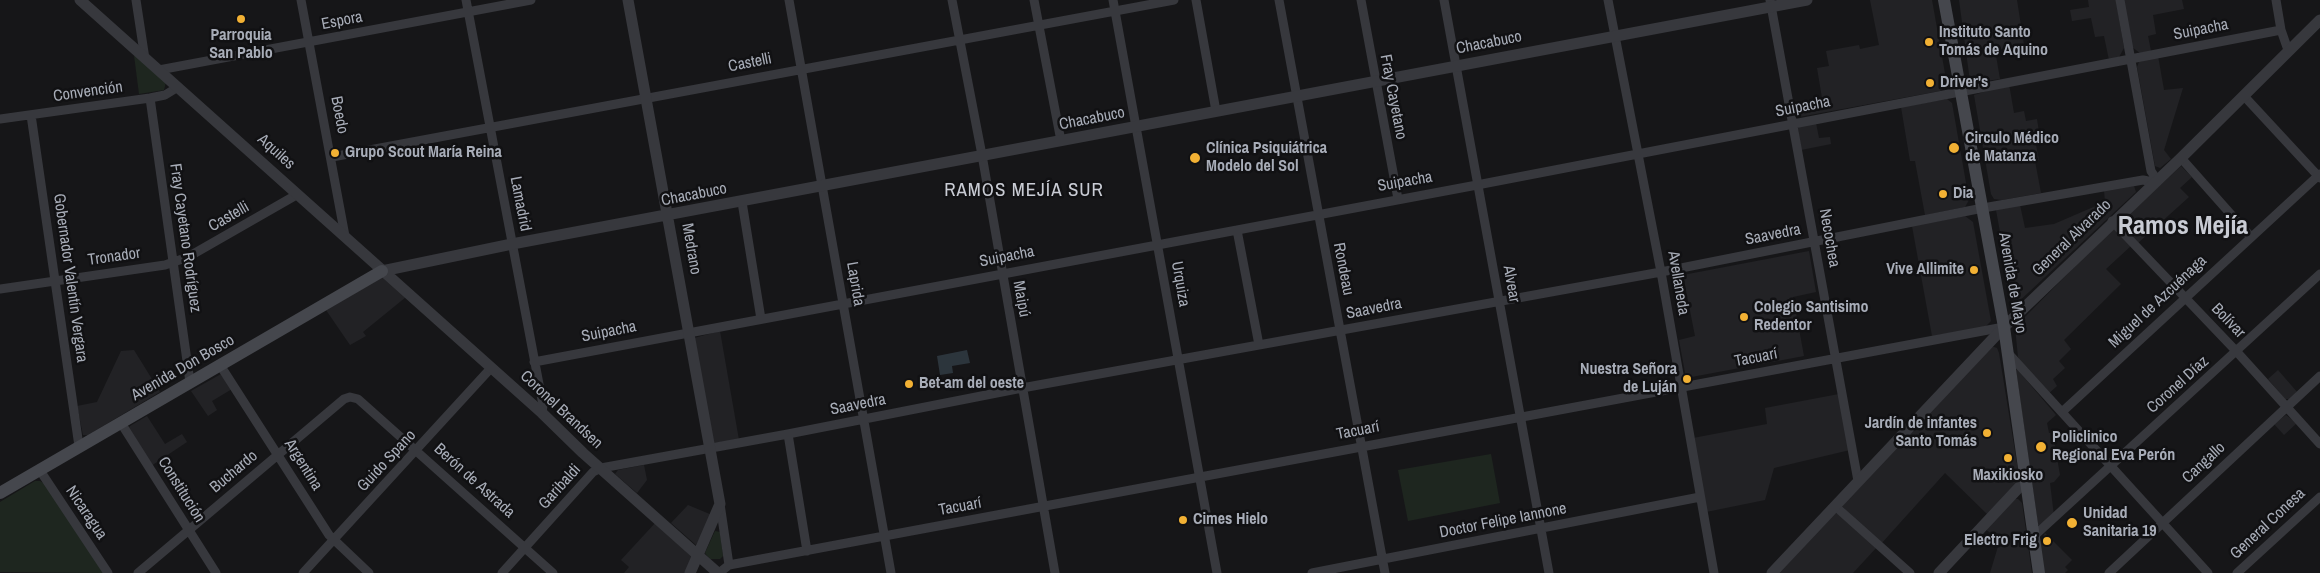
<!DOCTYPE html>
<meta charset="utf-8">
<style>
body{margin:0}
canvas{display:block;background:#161618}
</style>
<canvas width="2320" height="573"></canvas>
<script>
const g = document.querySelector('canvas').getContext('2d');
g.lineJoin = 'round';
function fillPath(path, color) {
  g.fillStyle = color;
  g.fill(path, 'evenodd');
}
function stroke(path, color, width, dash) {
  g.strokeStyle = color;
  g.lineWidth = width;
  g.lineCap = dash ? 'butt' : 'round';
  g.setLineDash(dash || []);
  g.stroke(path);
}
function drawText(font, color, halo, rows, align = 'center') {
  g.font = font + ' "Archivo Narrow",sans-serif';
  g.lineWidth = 5;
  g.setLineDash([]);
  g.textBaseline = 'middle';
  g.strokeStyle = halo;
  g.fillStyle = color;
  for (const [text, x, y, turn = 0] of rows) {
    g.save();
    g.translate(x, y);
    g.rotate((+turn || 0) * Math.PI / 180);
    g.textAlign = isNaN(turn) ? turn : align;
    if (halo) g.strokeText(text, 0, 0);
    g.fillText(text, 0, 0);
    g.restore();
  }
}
fillPath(new Path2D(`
 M1870,0H1932L1947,85L1940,91L1799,117L1795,114L1794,103L1822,98L1817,68L1829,66L1826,51L1859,45L1860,49L1879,45Z
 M1959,0H2017L2024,45L1995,50L2000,79L1973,83L1970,81Z
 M2088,0H2116L2124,48L2119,57L2109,60L2104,36L2095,37L2091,18L2072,21L2070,10L2089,7Z
 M2123,0H2182L2184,9L2153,15L2156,34L2148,36L2151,51L2140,53L2132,47Z
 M2158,56L2164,90L2183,88L2164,150L2171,159L2160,168L2155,166L2137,67L2139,62Z
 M2009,84L2014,113L2024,111L2026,121L2037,119L2040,139L2035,140L2039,160L2035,161L2041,193L2002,200L1994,199L1991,194L1974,95Z
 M1947,99L1952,103L1969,200L1965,207L1925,215L1915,161H1910L1901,107Z
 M1816,123L1819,138L1830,137L1831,144L1801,150L1798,128L1800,126Z
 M2181,166L2192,177L2180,188L2189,197L2138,243L2120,222Z
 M2134,186L2136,192L2014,306V308L1996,210L2020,205L2025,228L2054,224L2105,202L2104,190Z
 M1965,216L1973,222L1991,321L1984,328L1932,336L1912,226Z
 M2113,228L2132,245L2106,269L2121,284L2064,340L2071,349L2059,361L2065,368L2053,379L2057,386L2047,395L2021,363L2018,357L2015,327Z
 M1809,251L1816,292L1793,297L1804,356L1686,378L1679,340L1695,336L1683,275Z
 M383,277L406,297L363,332L366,336L350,345L326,310Z
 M720,331L739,440L713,443L694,338Z
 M1991,346L1997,348L1999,353L2019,476L2016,487L1988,515L1945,473L1880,545L1842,506Z
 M134,350L160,392L88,435H83L77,406L97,402L121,351Z
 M2017,369L2056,415L2047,423L2049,433H2052L2053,435L2060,475L2054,482L2050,483L2054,516L2040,525H2038L2016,370Z
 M2278,370L2298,393L2292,399H2285L2268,379Z
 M221,374L232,389L212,401L217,410L208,416L191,391Z
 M1839,394L1850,450L1774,468L1765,500L1706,512L1693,438L1767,424L1765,408Z
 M2286,415L2297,423L2284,435L2274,424Z
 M147,416L165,444L182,434L187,442L151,466L128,429L130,426Z
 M644,465L647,480L637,493L615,474L618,470Z
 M2014,499H2018L2022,503L2032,573H1990L2000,540L1985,529Z
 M688,505L712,515L696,545L671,523Z
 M1837,513L1877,547L1853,573H1778L1833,514Z
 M657,521L692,556L686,573H624L629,567L621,560Z
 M2045,533L2072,560L2065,567L2068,570L2065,573H2044L2040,542Z`), '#222225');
fillPath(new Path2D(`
 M134,55L166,82L164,90L139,94Z
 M1491,454L1500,503L1408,521L1398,470Z
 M35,481H40L45,484L104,573L0,572V502Z
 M715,531L720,532L723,556L720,559H710L705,553Z`), '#1e261f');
fillPath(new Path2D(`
 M967,350L970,363L952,366L953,373L940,375L937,356Z`), '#2c353c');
stroke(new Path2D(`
 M136,0L145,59
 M301,0L345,236
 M466,0L543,405L542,413
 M789,0L891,573
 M952,0L982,155L1055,573
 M1034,0L1061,141
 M1113,0L1217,573
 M1196,0L1216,111
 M1279,0L1385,573
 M1361,0L1398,199
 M1444,0L1549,573
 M1608,0L1661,272L1714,573
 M1770,0L1858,481
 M2120,0L2151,171L2157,180
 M2276,0L2281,30L2288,50
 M159,70L531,0
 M2244,96L2320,178
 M150,98L190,382
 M31,115L79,446
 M0,119L150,98L165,95L178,87
 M332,157L1174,0
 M2181,158L2251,237
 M742,202L761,319
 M2112,221L2237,352L2320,444
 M1237,230L1259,345
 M0,289L165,265L188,257L298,194
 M2008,353L2208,573
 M534,362L1477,185L2281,30
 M220,365L329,535L369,573
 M2062,412L2320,174
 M121,423L216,573
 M788,434L807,551
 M39,469L108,573
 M720,504L729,565
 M1835,506L1910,573
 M2033,537L2320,274
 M138,573L344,399L350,397L358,399L553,573
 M303,573L491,368
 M502,573L593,472L601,468L788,434L1022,388L1661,272L1983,208L2143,180L2148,181L2151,185
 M719,573L729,565L2004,327
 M1312,573L1700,497
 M2109,573L2320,376
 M2237,573L2320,497`), '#37383d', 9);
stroke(new Path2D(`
 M80,0L542,413L583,453L718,573
 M628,0L720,504L690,573
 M382,271L512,244L1807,0
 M1772,573L2004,327L2181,158L2320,20
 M1939,573L2025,481`), '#37383d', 11);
stroke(new Path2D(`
 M1944,0L2004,327L2039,573
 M0,493L382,271`), '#45474d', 12);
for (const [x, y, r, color] of [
 [241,19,5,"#f2b134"],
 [1929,42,5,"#f2b134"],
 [1930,83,5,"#f2b134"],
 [1954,148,6,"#f2b134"],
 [335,153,5,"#f2b134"],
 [1195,158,6,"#f2b134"],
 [1943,194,5,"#f2b134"],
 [1974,270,5,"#f2b134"],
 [1744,317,5,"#f2b134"],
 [1687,379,5,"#f2b134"],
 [909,384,5,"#f2b134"],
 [1987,433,5,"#f2b134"],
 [2041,447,6,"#f2b134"],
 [2008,458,5,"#f2b134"],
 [1183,520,5,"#f2b134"],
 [2072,523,6,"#f2b134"],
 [2047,541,5,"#f2b134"]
]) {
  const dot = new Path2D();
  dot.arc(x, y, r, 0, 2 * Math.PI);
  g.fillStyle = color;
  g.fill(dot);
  stroke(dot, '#111113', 2);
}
drawText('16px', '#a8adb8', '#111113', [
 ["Espora",342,21,-11],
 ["Suipacha",2201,30,-11],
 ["Chacabuco",1489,43,-11],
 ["Castelli",750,63,-11],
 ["Convención",88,92,-8],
 ["Fray Cayetano",1393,97,79],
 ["Suipacha",1803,107,-11],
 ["Boedo",339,115,79],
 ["Chacabuco",1092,119,-11],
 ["Aquiles",276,152,42],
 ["Suipacha",1405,182,-10],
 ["Chacabuco",694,195,-11],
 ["Lamadrid",520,204,79],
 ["Castelli",229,217,-30],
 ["Saavedra",1773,235,-11],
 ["Fray Cayetano Rodríguez",185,238,82],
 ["Necochea",1829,238,80],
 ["General Alvarado",2072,238,-44],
 ["Medrano",691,249,80],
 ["Tronador",114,257,-8],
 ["Suipacha",1007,257,-11],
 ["Rondeau",1343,269,79],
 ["Gobernador Valentín Vergara",70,278,82],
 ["Avellaneda",1678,283,80],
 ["Avenida de Mayo",2012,283,80],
 ["Laprida",855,284,80],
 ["Urquiza",1180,284,80],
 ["Alvear",1511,284,80],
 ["Maipú",1021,299,80],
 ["Miguel de Azcuénaga",2158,302,-43],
 ["Saavedra",1374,309,-11],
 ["Bolívar",2228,321,46],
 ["Suipacha",609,332,-11],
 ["Tacuarí",1756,358,-11],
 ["Avenida Don Bosco",183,368,-30],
 ["Coronel Díaz",2178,385,-42],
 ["Saavedra",858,405,-11],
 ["Coronel Brandsen",561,410,43],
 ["Tacuarí",1358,431,-11],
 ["Guido Spano",387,461,-47],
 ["Cangallo",2204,463,-43],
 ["Argentina",303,465,58],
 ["Buchardo",234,472,-40],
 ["Berón de Astrada",474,481,42],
 ["Garibaldi",560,487,-48],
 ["Constitución",181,490,58],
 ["Tacuarí",960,507,-10],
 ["Nicaragua",86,513,56],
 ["Doctor Felipe Iannone",1503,521,-11],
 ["General Conesa",2268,524,-43]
]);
drawText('bold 16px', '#a8adb8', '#111113', [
 ["Instituto Santo",1939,33],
 ["Tomás de Aquino",1939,51],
 ["Parroquia",241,36,"center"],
 ["San Pablo",241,54,"center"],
 ["Driver's",1940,83],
 ["Circulo Médico",1965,139],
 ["de Matanza",1965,157],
 ["Clínica Psiquiátrica",1206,149],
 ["Modelo del Sol",1206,167],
 ["Grupo Scout María Reina",345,153],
 ["Dia",1953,194],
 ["Vive Allimite",1964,270,"right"],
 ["Colegio Santisimo",1754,308],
 ["Redentor",1754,326],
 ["Nuestra Señora",1677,370,"right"],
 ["de Luján",1677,388,"right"],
 ["Bet-am del oeste",919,384],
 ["Jardín de infantes",1977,424,"right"],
 ["Santo Tomás",1977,442,"right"],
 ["Policlinico",2052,438],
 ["Regional Eva Perón",2052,456],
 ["Maxikiosko",2008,476,"center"],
 ["Unidad",2083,514],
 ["Sanitaria 19",2083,532],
 ["Cimes Hielo",1193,520],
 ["Electro Frig",2037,541,"right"]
], 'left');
g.letterSpacing = '1px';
drawText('19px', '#c9ccd4', '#111113', [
 ["RAMOS MEJÍA SUR",1024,191]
]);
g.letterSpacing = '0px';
drawText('bold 26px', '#c9ccd4', '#111113', [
 ["Ramos Mejía",2183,227]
]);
</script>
